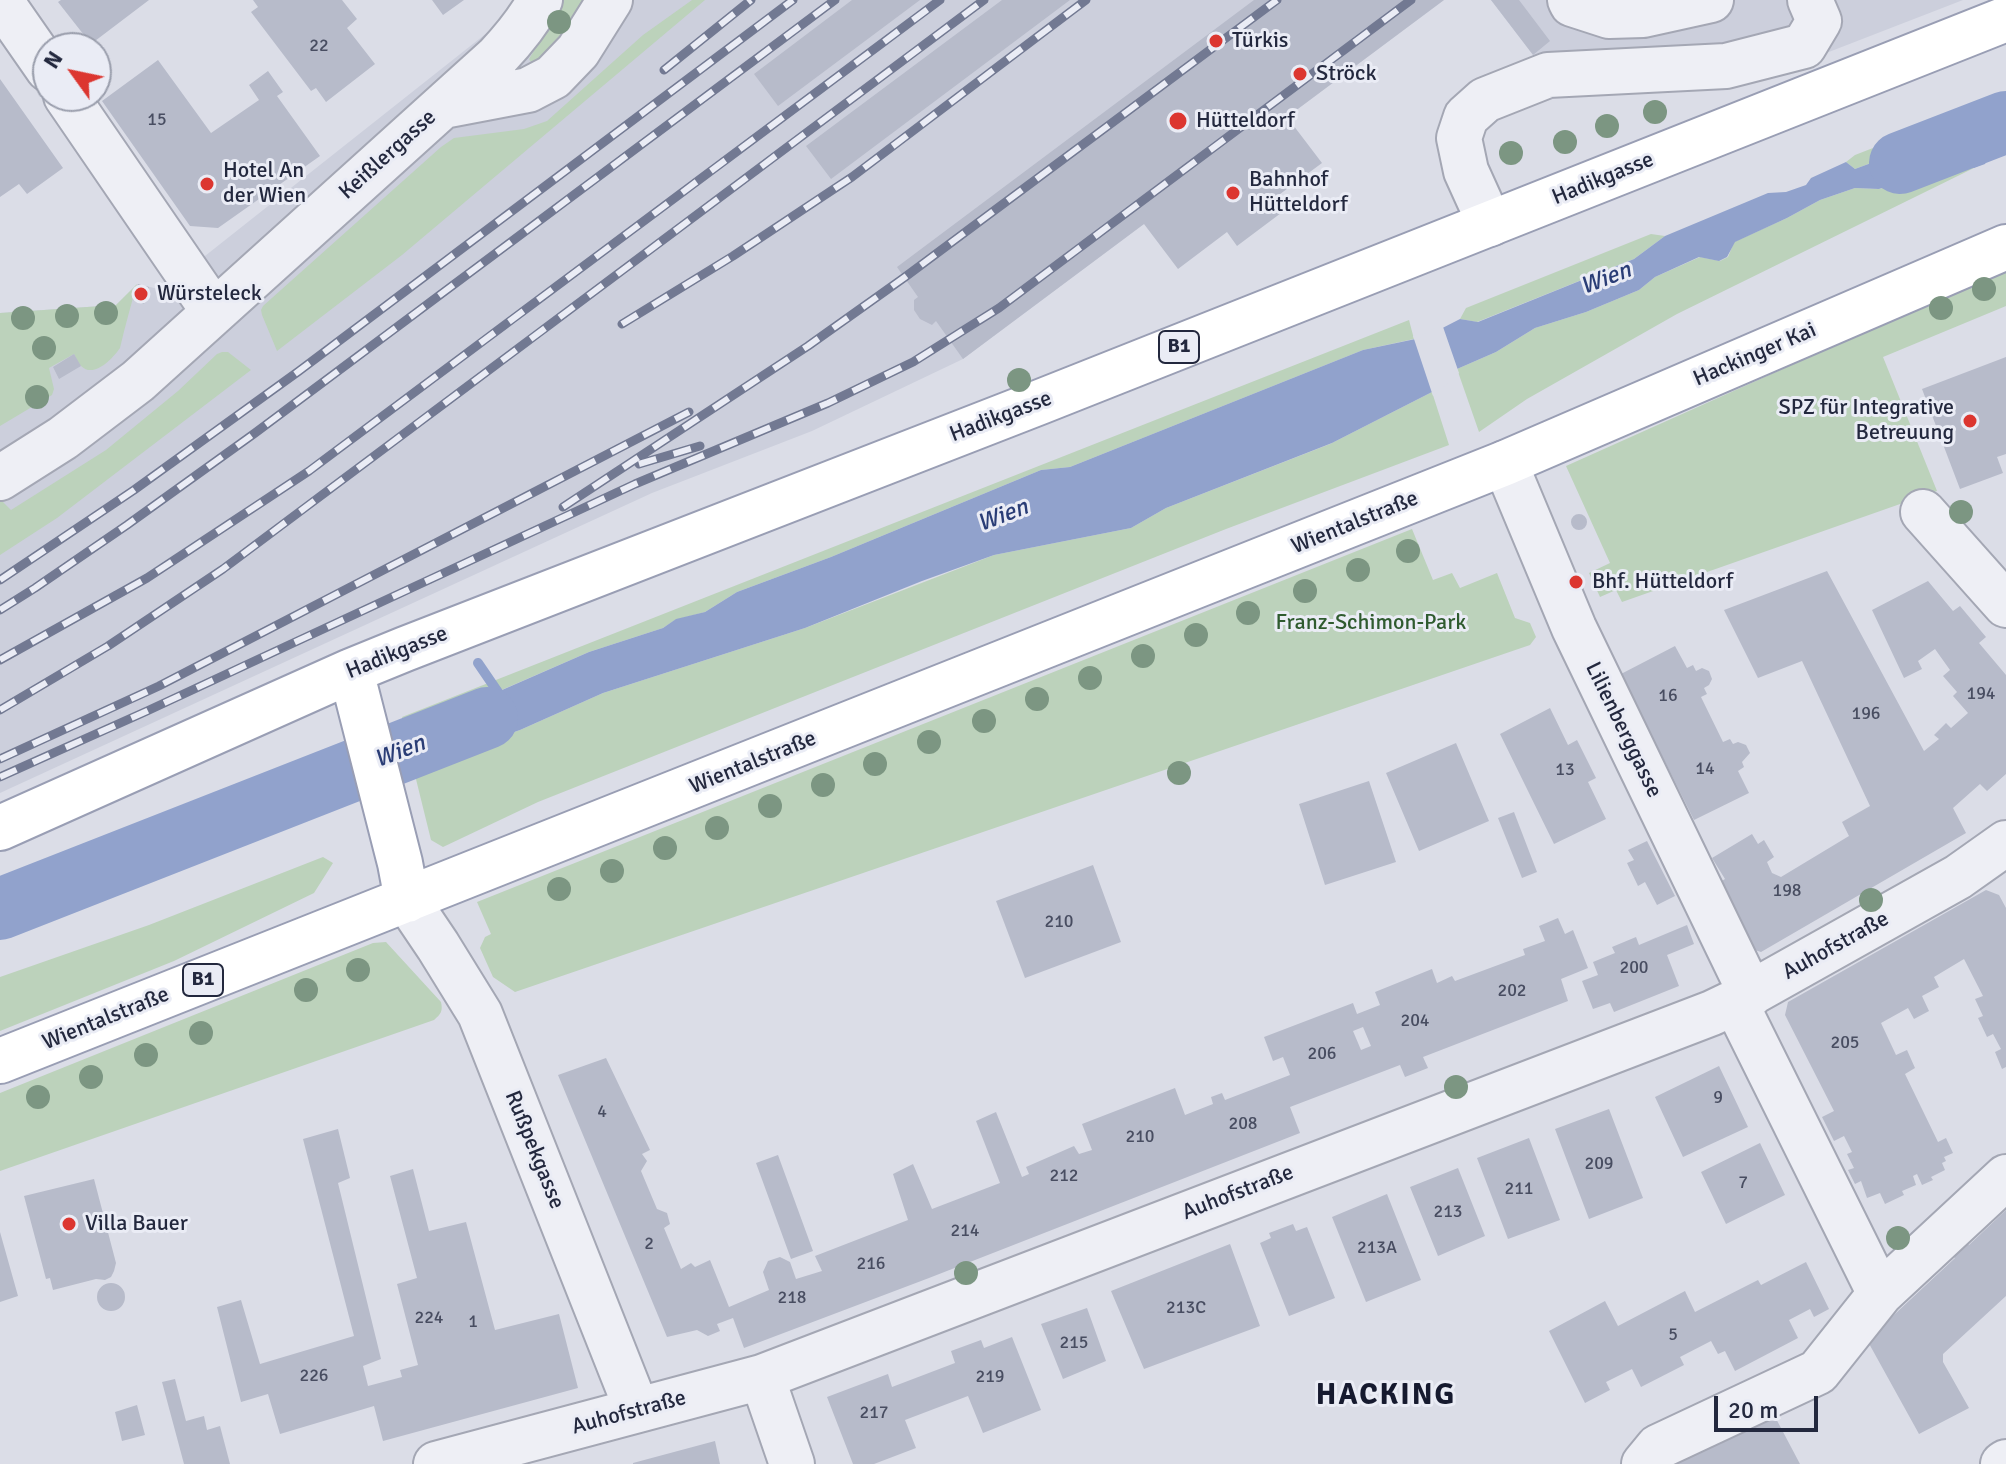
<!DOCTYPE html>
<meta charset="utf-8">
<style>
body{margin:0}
#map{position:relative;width:2006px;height:1464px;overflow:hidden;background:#dbdde7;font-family:Signika,sans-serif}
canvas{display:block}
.north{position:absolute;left:32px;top:32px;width:80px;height:80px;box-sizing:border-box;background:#eaecf5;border:2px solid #9a9eac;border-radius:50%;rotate:303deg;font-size:22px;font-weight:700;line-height:32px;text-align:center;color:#23283e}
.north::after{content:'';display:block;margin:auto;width:28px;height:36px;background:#dc3630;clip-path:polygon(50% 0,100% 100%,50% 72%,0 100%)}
.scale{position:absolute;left:1714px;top:1396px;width:104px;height:36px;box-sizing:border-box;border:4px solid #23283e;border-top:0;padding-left:10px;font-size:24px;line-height:28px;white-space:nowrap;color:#23283e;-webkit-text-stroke:6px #eaecf5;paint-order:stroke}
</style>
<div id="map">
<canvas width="2006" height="1464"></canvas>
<div class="north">N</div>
<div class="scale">20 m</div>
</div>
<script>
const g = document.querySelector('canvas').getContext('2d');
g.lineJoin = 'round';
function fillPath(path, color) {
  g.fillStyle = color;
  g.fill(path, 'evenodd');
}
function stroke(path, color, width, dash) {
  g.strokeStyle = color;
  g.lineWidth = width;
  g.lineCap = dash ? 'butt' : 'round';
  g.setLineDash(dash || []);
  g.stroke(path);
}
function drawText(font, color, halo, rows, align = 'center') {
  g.font = font + ' Signika,sans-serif';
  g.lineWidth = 6;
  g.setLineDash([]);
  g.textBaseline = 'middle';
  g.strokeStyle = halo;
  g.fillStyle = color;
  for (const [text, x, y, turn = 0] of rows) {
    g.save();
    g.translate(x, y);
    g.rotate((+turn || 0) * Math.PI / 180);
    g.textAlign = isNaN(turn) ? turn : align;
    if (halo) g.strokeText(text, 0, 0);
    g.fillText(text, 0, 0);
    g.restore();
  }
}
fillPath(new Path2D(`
 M513,0H1444L963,359L812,431L652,493L0,793V313L116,305L138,284L162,290L488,32L509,8Z
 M1491,0H1963L1803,62L1538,61Z`), '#cccfdc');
fillPath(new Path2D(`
 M560,0H592L556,44L534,63L531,62L529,59L552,21Z
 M692,0H705L402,255L277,351L262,315L261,310L263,306L441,147L454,138L524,129L547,121L643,35Z
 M1950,118L1954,120L1944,136L1855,169L1846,162L1855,155Z
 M1955,162L1974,168L1677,314L1527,399L1479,432L1457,369L1496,352L1535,328L1586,312L1639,290L1655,277L1700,257L1720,261L1728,257L1734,242L1787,218L1820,200L1855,188L1879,189Z
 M1651,234L1665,236L1634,259L1477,322L1460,319L1466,308Z
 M2006,269V306L1883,357L1937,491L1622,602L1616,590L1600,597L1589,573L1610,563L1566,466Z
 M137,284C131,305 125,326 120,348C113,358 94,379 81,366C78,363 76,358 74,354L49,368L54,389L52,395L0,426V313L116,305Z
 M1409,320L1414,339L1363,350L1070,467L1041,470L831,557L737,592L705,612L675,620L663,628L589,652L405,732L402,717Z
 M222,352H228L251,370L57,518L0,555V499L11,510L106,450L178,391L217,354Z
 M1432,392L1449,445L1226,529L538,802L443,847L431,840L413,767L520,730L603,693L805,628L994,555L1131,528L1166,508L1330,444Z
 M1412,529L1433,580L1452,573L1460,588L1497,573L1515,618L1530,623L1536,637L1530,645L515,992L493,977L480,948L485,937L491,934L477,902Z
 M323,857L333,863L314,893L174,961L0,1031V977L149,925Z
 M386,942L441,1002C443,1011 441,1014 434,1020L0,1171V1093L373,943Z`), '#bcd2bb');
fillPath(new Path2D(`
 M1964,114L1970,115L1988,157L1985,164L1974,168L1954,162L1879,189L1855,188L1820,200L1787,218L1735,242L1727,257L1719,261L1699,257L1655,277L1639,290L1586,312L1535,328L1496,352L1457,369L1432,392L1332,443L1166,508L1131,528L994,555L922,581L805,628L603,693L520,730L413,767L406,732L589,652L663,628L676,619L705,612L737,592L831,557L1041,470L1070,467L1363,350L1425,337L1460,319L1478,322L1634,259L1665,236L1768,193L1786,192L1806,185L1811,178L1846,162L1855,169L1944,136L1954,120Z`), '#91a2cc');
fillPath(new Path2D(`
 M1442,324L1459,373L1433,396L1413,336L1424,334Z`), '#dbdde7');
stroke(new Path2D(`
 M478,663L504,701`), '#91a2cc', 10);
stroke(new Path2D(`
 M1900,163L2006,122
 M0,909L487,718`), '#91a2cc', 62);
fillPath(new Path2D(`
 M61,0H149L91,44L58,2Z
 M253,0H342L357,19L347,28L375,64L326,102L316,88L311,91L251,12L258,7Z
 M432,0H464L443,15Z
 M852,0H920L778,106L754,74Z
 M1002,0H1070L831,179L806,146Z
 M1254,0H1444L1287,117L1322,163L1272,200L1281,213L1237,246L1227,232L1178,269L1144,224L963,359L936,321L932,325L920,319L914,310V300L918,297L897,267Z
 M1491,0H1519L1550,41L1533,55Z
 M158,60L211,133L259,100L249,85L268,71L283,92L277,96L320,156L218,228L190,226L102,101Z
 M0,79L63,168L27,194L19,184L0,197Z
 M138,284L149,287L144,304L133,300Z
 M74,354L81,366L59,379L53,367Z
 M2006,357V454L1997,457L2003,473L1960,489L1922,389Z
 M1571 522a8 8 0 1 1 16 0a8 8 0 1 1-16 0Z
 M1827,571L1924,751L1939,739L1934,735L1946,723L1951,728L1968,713L1953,696L1957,692L1943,676L1950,670L1935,649L1918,661L1922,669L1904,678L1872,610L1928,581L1953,611L1960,606L1986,637L1979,643L2006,675V774L1987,791L1980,784L1953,808L1966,833L1761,952L1746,947L1714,886L1725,879L1712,858L1752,834L1758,844L1764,840L1774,857L1767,862L1772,873L1781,877L1849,836L1842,822L1870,806L1802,661L1758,678L1724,610Z
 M1675,646L1687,668L1693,665L1696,671L1702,668L1709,671L1712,679L1709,685L1704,688L1707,694L1701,697L1723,742L1730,739L1733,744L1738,742L1746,745L1750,753L1742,762L1744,767L1738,771L1749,793L1694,820L1621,674Z
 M1550,708L1568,745L1577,740L1596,778L1588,782L1606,819L1554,844L1500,734Z
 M1456,743L1489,821L1419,851L1386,773Z
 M1369,781L1396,862L1325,885L1299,804Z
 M1514,812L1537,872L1522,878L1498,818Z
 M1647,841L1675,896L1657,905L1645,882L1638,886L1627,863L1634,860L1628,850Z
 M1093,865L1121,942L1025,978L996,901Z
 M1986,890L1999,895L2006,908V1067L2002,1069L1995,1052L2001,1049L1993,1034L1987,1037L1978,1018L1983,1016L1975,999L1983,996L1964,959L1934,977L1939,987L1922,996L1929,1011L1914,1019L1908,1008L1881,1023L1896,1055L1907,1050L1915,1068L1905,1074L1938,1142L1946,1138L1953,1153L1944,1157L1946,1161L1942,1163L1945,1170L1931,1177L1933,1180L1922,1185L1917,1174L1913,1176L1916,1185L1902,1191L1904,1195L1885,1204L1880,1193L1867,1198L1861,1181L1855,1184L1848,1170L1854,1168L1847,1154L1852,1152L1844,1136L1834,1141L1822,1117L1834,1111L1785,1015L1788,1002Z
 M1558,918L1565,934L1573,930L1588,968L1561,979L1568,1001L1423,1057L1428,1068L1405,1077L1400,1065L1290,1107L1300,1133L929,1278L744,1348L733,1318L717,1324L720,1331L708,1336L697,1330L667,1337L558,1075L606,1058L650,1150L642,1154L647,1161L641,1171L657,1209L667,1213L670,1224L664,1228L681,1269L691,1263L695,1267L710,1260L729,1307L769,1290L763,1272L768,1261L780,1257L790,1262L796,1279L822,1271L815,1256L908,1220L893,1174L913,1164L932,1209L1000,1183L976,1121L996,1112L1022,1177L1029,1174L1026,1167L1074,1146L1079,1154L1092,1150L1082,1124L1175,1088L1185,1115L1213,1104L1211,1097L1222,1093L1225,1100L1290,1075L1283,1057L1273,1061L1264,1037L1353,1003L1357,1014L1380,1005L1375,992L1432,969L1437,983L1452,976L1455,981L1525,955L1523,949L1545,941L1539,926ZM1363,1027L1371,1046L1361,1050L1353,1031Z
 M1687,925L1694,944L1667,955L1679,986L1614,1012L1610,1003L1593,1009L1582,981L1598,975L1593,962L1615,953L1612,947L1636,937L1639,945Z
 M1719,1066L1748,1127L1683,1157L1655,1097Z
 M1609,1109L1643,1198L1589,1219L1555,1129Z
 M338,1129L350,1178L338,1183L381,1359L363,1366L368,1386L402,1377L400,1370L418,1365L397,1284L417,1278L390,1176L413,1169L429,1231L466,1222L495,1330L559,1314L578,1388L383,1441L374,1406L280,1434L268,1394L241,1402L217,1307L241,1300L260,1364L354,1336L303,1139Z
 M1529,1138L1560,1220L1508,1239L1477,1158Z
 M1760,1143L1785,1195L1726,1224L1701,1172Z
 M778,1155L813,1251L791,1259L756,1163Z
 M1458,1168L1485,1236L1438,1256L1410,1187Z
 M94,1179L116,1263L114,1271L111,1277L105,1280L96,1279L53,1290L50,1278L46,1279L24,1196Z
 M1387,1194L1421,1280L1366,1302L1332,1217Z
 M2006,1210V1296L1943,1354V1362L1969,1408L1919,1434L1867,1340L1955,1258L1949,1252L1963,1238L1969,1245Z
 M1293,1224L1296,1231L1307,1227L1335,1298L1289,1316L1260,1243L1271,1238L1269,1233Z
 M0,1232L18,1296L0,1302Z
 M1230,1244L1260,1326L1144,1369L1111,1291Z
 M1806,1262L1829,1309L1814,1317L1810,1309L1789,1320L1798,1338L1735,1371L1725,1351L1718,1354L1711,1341L1680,1357L1684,1365L1641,1387L1632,1369L1606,1382L1610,1390L1585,1403L1549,1331L1605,1301L1618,1326L1685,1291L1695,1312L1758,1280L1761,1285Z
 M97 1297a14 14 0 1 1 28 0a14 14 0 1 1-28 0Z
 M1087,1308L1106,1361L1063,1379L1041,1324Z
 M1012,1337L1041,1410L983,1433L968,1396L905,1420L916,1448L874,1464H853L827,1397L888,1374L892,1387L955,1363L951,1351L981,1340L984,1348Z
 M175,1379L186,1421L204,1416L207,1430L220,1426L230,1464H184L162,1382Z
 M137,1405L145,1435L122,1441L115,1412Z
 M1772,1411L1800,1464H1673Z
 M715,1441L720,1464H633V1463Z`), '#b7bbca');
const minor = new Path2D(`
 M0,0L48,69
 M1570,0L1572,4L1609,16L1643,15L1711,0
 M66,96L214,312
 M444,106L528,90L553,77L578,51L610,0
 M1490,224L1466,171L1459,138L1466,117L1485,100L1548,75L1726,66L1804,46L1819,21L1810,0
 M1505,463L1574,628L1751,994
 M0,478L63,438L138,381L497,57C514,39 528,22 540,0
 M1923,512L2006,605
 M407,900L438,946L480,1014L637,1410
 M1735,1002L1880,1294
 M762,1377L792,1464
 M436,1464L762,1377L1712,1013L1735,1002L1958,877L2006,843
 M1644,1464L1658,1447L1818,1372L1880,1294L2006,1177
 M2003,1464L2006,1462`);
const major = new Path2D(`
 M351,671L400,863L407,900
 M0,828L351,671L405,649L1040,402L2006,19
 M0,1061L1505,463L2006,247`);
stroke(minor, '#a4a7b4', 48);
stroke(major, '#999eb4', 48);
stroke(minor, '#eeeff5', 44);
stroke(major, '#fff', 44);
const rail = new Path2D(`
 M664,70L751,0
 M622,324L733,256L852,177L1086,0
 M639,464L700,446
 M563,507L808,346L905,277L1277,0
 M0,580L134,490L299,371L793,0
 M0,610L35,588L127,525L255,433L835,0
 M0,660L147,578L309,471L940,0
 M0,710L108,646L223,569L984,0
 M0,759L159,686L689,412
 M0,777L147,711L635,484L828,403L913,362L999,308L1411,0`);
stroke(rail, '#727992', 9);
stroke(rail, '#eaecf5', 6, [18]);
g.fillStyle = '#7c9682';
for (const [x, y] of [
 [559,22],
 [1655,112],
 [1607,126],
 [1565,142],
 [1511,153],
 [1984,289],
 [1941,308],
 [106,313],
 [67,316],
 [23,318],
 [44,348],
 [1019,380],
 [37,397],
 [1961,512],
 [1408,551],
 [1358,570],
 [1305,591],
 [1248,613],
 [1196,635],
 [1143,656],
 [1090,678],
 [1037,699],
 [984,721],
 [929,742],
 [875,764],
 [1179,773],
 [823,785],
 [770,806],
 [717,828],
 [665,848],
 [612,871],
 [559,889],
 [1871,900],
 [358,970],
 [306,990],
 [201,1033],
 [146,1055],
 [91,1077],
 [1456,1087],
 [38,1097],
 [1898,1238],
 [966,1273]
]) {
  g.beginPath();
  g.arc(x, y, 12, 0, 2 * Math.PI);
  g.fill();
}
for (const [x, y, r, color] of [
 [1216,41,8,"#dc3630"],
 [1300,74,8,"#dc3630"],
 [1178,121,10,"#dc3630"],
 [207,184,8,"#dc3630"],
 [1233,193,8,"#dc3630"],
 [141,294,8,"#dc3630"],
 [1970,421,8,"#dc3630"],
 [1576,582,8,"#dc3630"],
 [69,1224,8,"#dc3630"]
]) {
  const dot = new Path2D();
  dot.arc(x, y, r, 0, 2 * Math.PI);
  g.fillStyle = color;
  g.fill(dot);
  stroke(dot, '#eaecf5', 3);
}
drawText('18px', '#484d61', null, [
 ["22",319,46],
 ["15",157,120],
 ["194",1981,694],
 ["16",1668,696],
 ["196",1866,714],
 ["14",1705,769],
 ["13",1565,770],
 ["198",1787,891],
 ["210",1059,922],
 ["200",1634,968],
 ["202",1512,991],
 ["204",1415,1021],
 ["205",1845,1043],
 ["206",1322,1054],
 ["9",1718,1098],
 ["4",602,1112],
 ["208",1243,1124],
 ["210",1140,1137],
 ["209",1599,1164],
 ["212",1064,1176],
 ["7",1743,1183],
 ["211",1519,1189],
 ["213",1448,1212],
 ["214",965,1231],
 ["2",649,1244],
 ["213A",1377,1248],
 ["216",871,1264],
 ["218",792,1298],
 ["213C",1186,1308],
 ["224",429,1318],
 ["1",473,1322],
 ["5",1673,1335],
 ["215",1074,1343],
 ["226",314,1376],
 ["219",990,1377],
 ["217",874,1413]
]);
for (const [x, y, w] of [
 [1179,347,40],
 [203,980,40]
]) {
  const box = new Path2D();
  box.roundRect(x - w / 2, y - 16, w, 32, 6);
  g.fillStyle = '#eaecf5';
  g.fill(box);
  stroke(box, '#23283e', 2);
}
drawText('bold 20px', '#23283e', null, [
 ["B1",1179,347],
 ["B1",203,980]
]);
drawText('22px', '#23283e', '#eaecf5', [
 ["Türkis",1232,41],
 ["Ströck",1316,74],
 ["Hütteldorf",1196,121],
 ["Hotel An",223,171],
 ["der Wien",223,196],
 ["Bahnhof",1249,180],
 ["Hütteldorf",1249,205],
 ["Würsteleck",157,294],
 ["SPZ für Integrative",1954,408,"right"],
 ["Betreuung",1954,433,"right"],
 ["Bhf. Hütteldorf",1592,582],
 ["Villa Bauer",85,1224]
], 'left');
drawText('22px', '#23283e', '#eaecf5', [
 ["Keißlergasse",388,155,-42],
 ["Hadikgasse",1603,179,-22],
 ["Hackinger Kai",1755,355,-23],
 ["Hadikgasse",1001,417,-21],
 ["Wientalstraße",1355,523,-22],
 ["Hadikgasse",397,653,-22],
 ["Lilienberggasse",1623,730,64],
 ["Wientalstraße",753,763,-22],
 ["Auhofstraße",1836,946,-29],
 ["Wientalstraße",106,1019,-22],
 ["Rußpekgasse",534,1150,68],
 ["Auhofstraße",1238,1193,-21],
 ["Auhofstraße",629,1413,-15]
]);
drawText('22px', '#2f5b2f', '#eaecf5', [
 ["Franz-Schimon-Park",1371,623]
]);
drawText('italic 24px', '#2a3d76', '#eaecf5', [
 ["Wien",1606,279,-21],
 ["Wien",1003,516,-21],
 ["Wien",400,752,-21]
]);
g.letterSpacing = '2px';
drawText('bold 30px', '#161a2f', '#eaecf5', [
 ["HACKING",1386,1396]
]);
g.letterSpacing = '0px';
</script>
